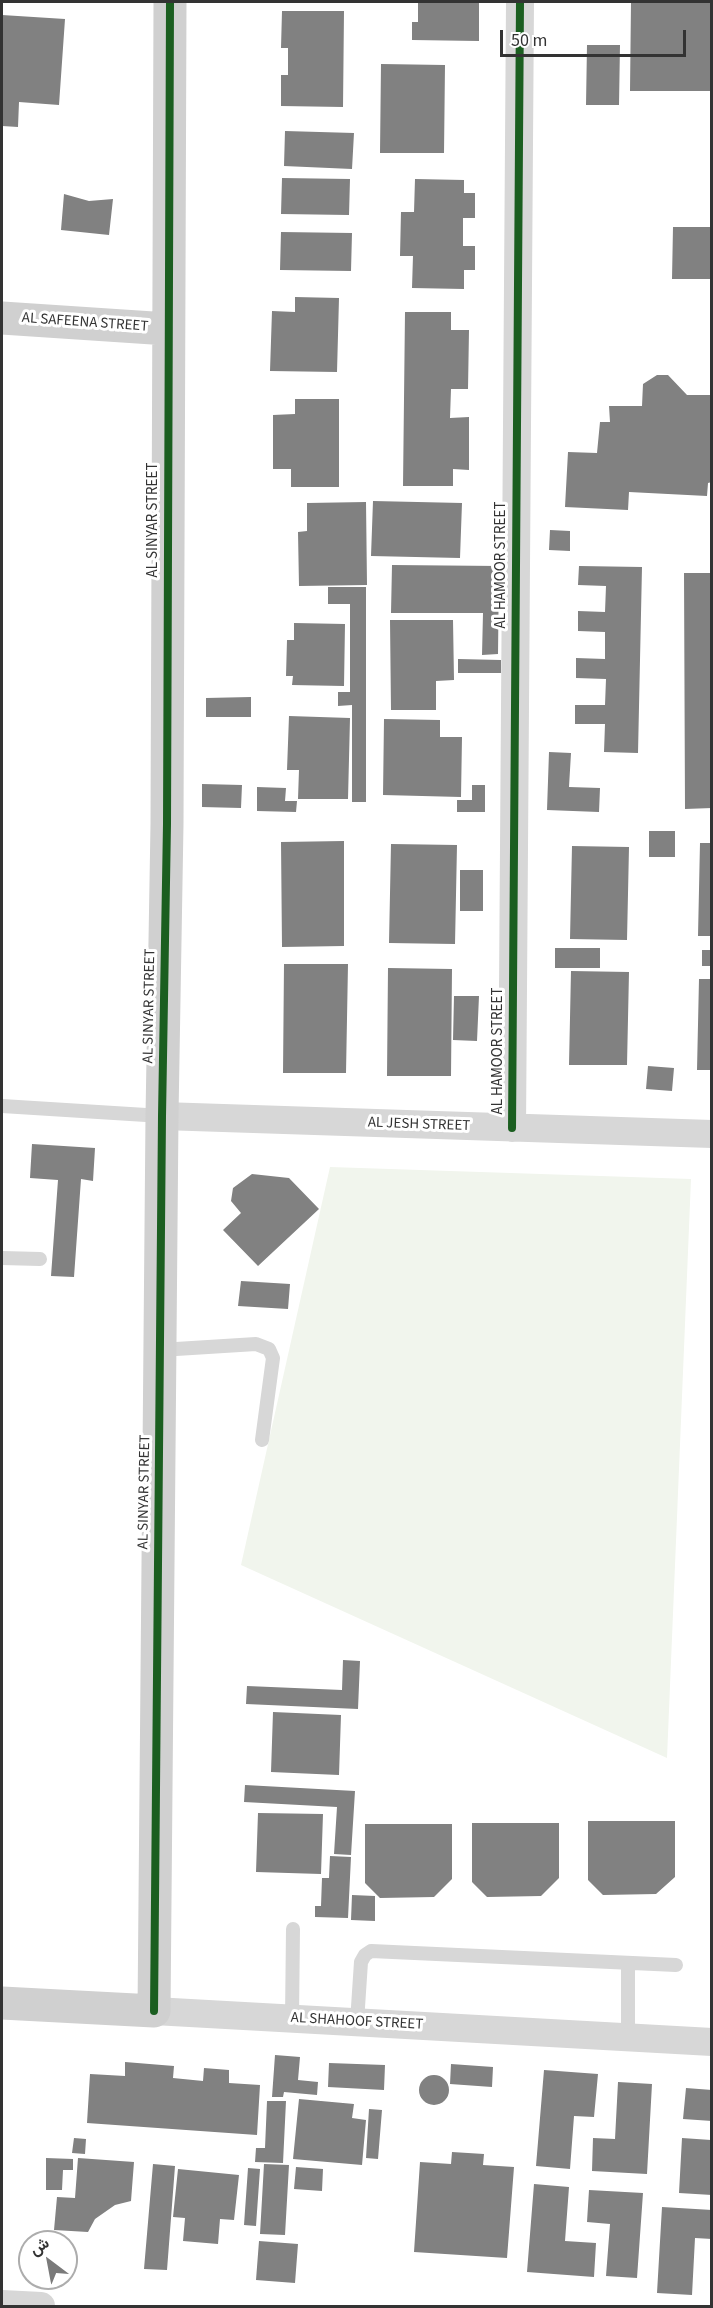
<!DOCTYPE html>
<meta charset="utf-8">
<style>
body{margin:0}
#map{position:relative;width:713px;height:2308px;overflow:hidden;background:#fff;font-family:"Source Sans 3",Vazirmatn,sans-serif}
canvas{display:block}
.frame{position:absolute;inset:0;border:3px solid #333;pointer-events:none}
.north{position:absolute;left:18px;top:2230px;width:60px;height:60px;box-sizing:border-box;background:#fff;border:2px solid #adadad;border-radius:50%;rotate:328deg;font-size:16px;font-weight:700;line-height:24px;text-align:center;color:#333}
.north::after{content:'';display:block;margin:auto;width:21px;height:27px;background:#7a7a7a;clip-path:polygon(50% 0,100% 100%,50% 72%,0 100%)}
.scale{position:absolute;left:500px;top:30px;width:186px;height:27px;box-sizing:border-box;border:3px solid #333;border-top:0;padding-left:8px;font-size:18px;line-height:21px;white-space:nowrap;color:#333;-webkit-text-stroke:4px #fff;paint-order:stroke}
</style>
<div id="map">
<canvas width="713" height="2308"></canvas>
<div class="frame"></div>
<div class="north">ش</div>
<div class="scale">50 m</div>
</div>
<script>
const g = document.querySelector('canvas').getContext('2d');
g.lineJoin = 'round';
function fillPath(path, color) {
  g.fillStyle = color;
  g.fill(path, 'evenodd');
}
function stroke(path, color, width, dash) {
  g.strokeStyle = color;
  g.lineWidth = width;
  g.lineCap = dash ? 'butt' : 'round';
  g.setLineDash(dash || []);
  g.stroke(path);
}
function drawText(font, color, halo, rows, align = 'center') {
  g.font = font + ' "Source Sans 3",sans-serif';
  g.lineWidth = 6;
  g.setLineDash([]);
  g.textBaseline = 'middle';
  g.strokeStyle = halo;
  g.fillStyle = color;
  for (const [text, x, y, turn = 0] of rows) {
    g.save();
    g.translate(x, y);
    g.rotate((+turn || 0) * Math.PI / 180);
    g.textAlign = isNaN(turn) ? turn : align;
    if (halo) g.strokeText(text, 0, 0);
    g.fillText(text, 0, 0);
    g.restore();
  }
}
fillPath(new Path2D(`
 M330,1167L691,1179L667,1758L241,1565Z`), '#f1f5ed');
fillPath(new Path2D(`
 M418,2H479V41L412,40V22H418Z
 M631,2H712V91H630Z
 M282,11H344L343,107L281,106V75H288V48H281Z
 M2,15L65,19L59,105L19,102L18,127L2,126Z
 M587,45H620L619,105H586Z
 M381,64L445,65L444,153H380Z
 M285,131L354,133L352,169L284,166Z
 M282,178L350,179L349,215L281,214Z
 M415,179L464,180V193H475V218H463V246H475V270H464V289L412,288L413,256H400L401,212H414Z
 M64,194L89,201L113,199L109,235L61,230Z
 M673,227H712V279H672Z
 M281,232L352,233L351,271L280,270Z
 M295,297L339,298L337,372L270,371L272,311L295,312Z
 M405,312H451V330H469L468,389H451L450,418L469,417V470L453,469V486H403Z
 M657,375H668L687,395H712V482L708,483L707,496L629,492L628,510L565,507L568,452L597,453L600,422H610L609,406H642L643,384Z
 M295,399H339V487H291V469H273V415L295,414Z
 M373,501L462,503L460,558L371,556Z
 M366,502L367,585L299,586L298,532L307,531V503Z
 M550,530L570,531V551L549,550Z
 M392,565L499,566L498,654L482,655L483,613H391Z
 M579,566L642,567L638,753L604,752L605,724H575V705H605L606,679L576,678V658L605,659V632L578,631V611L605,612L606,586L578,585Z
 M684,573H712V808L685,809Z
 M328,587H366V802H352V705L338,706V692H350V604H328Z
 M390,620H453L454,680L436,681V710H391Z
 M294,623L345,624L344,686L292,685L293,676H286L287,640H294Z
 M458,659L501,660V673H458Z
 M251,697V717H206V698Z
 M289,716L350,718L348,799H298L299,770H287Z
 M384,719L440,720V737H462L461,797L383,795Z
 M549,752L571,753L569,787L600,788L599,812L547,810Z
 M202,784L242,785L241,808L202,807Z
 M472,785H485V812H457V800H472Z
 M257,787L286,788L285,801H297L296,812L257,811Z
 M649,831H675V857H649Z
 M344,841V946L282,947L281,842Z
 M700,843H712V936H698Z
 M391,844L457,845L455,944L389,943Z
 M572,846L629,847L627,940L570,939Z
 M460,870H483V911H460Z
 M555,948H600V968H555Z
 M702,950H712V966H702Z
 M284,964H348L346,1073H283Z
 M388,968L452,969L451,1076H387Z
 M571,971L629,972L627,1065H569Z
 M699,979H712V1070H697Z
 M454,996H479L477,1041L453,1040Z
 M648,1066L674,1068L672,1091L646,1089Z
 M32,1144L95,1148L93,1181L81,1179L74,1277L51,1276L58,1180L30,1178Z
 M252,1174L289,1178L319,1209L258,1266L223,1230L241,1213L231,1201L233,1188Z
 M241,1281L290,1284L288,1309L238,1306Z
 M343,1660L360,1661L358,1709L246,1704L247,1686L342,1690Z
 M273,1712L341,1715L339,1775L271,1772Z
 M245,1785L355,1791L351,1855L334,1854L337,1807L244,1802Z
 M258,1813L323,1814L321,1874L256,1872Z
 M588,1821H675V1877L656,1894L603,1895L588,1880Z
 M472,1823H559V1878L541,1896L487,1897L472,1882Z
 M365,1824H452V1879L434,1897L380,1898L365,1883Z
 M330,1856L351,1857L348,1918L315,1917V1906H321L322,1878H329Z
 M352,1895L375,1896V1921L351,1920Z
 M275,2055L300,2057L298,2080L318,2082L317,2095L284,2092L283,2097H272Z
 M125,2062L174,2066L173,2078L203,2081L204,2068L229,2070V2083L260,2085L257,2135L87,2123L90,2074L125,2076Z
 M329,2063L385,2065L384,2090L328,2087Z
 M451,2064L493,2067L492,2087L450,2084Z
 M544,2070L598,2074L594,2117L574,2116L570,2169L536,2166Z
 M419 2090a15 15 0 1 1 30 0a15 15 0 1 1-30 0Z
 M618,2082L652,2084L647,2174L592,2171L593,2138L615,2139Z
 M686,2088L712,2090V2121L683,2119Z
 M299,2099L354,2104L352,2118L366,2120L362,2165L293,2159Z
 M267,2101H286L283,2163L255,2162L256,2148H265Z
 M369,2109L382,2110L378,2159L366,2158Z
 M74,2138L86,2139L85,2154L72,2153Z
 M682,2138L711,2140L712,2195L679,2193Z
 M452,2152L484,2154L483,2165L514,2167L507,2258L414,2252L420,2162L451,2164Z
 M46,2158L73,2159V2170H63L62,2190H46Z
 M78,2158L134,2162L131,2201L115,2205L95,2219L88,2232L54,2230L57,2197L75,2198Z
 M153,2164L175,2166L167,2270L144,2269Z
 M264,2164L289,2165L285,2235L260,2234Z
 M296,2167L323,2169L322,2191L294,2189Z
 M248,2168L260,2169L256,2226L244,2225Z
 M178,2169L239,2175L234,2220L220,2219L218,2244L183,2241L185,2218L173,2217Z
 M534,2184L569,2187L565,2241L596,2243L594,2277L527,2272Z
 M589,2190L643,2193L637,2278L606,2276L610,2224L587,2222Z
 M662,2207L712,2210V2239L695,2238L692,2295L657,2293Z
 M259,2241L298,2244L295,2283L256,2280Z`), '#818181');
stroke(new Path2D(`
 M2,1106L162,1116
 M2,1258L40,1259
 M160,1350L256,1344L269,1349L273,1358L262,1440
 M292,2018L293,1929
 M357,2022L361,1962L365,1955L371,1951L676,1965
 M628,2037V1963`), '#d7d7d7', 14);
stroke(new Path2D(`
 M162,1116L712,1134
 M512,1128L520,2
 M154,2011L712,2042
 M2,2304L41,2306`), '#d7d7d7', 28);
stroke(new Path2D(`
 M2,318L168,329
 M2,2003L154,2011L162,1116L167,824L170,2`), '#d0d0d0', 33);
stroke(new Path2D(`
 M512,1128L520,2
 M154,2011L162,1116L167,824L170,2`), '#1b5e20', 8);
drawText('15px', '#333', '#fff', [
 ["AL SAFEENA STREET",85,323,4],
 ["AL SINYAR STREET",154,520,-90],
 ["AL HAMOOR STREET",502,565,-90],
 ["AL SINYAR STREET",150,1006,-89],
 ["AL HAMOOR STREET",499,1051,-90],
 ["AL JESH STREET",419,1125,2],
 ["AL SINYAR STREET",145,1492,-89],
 ["AL SHAHOOF STREET",357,2022,3]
]);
</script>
